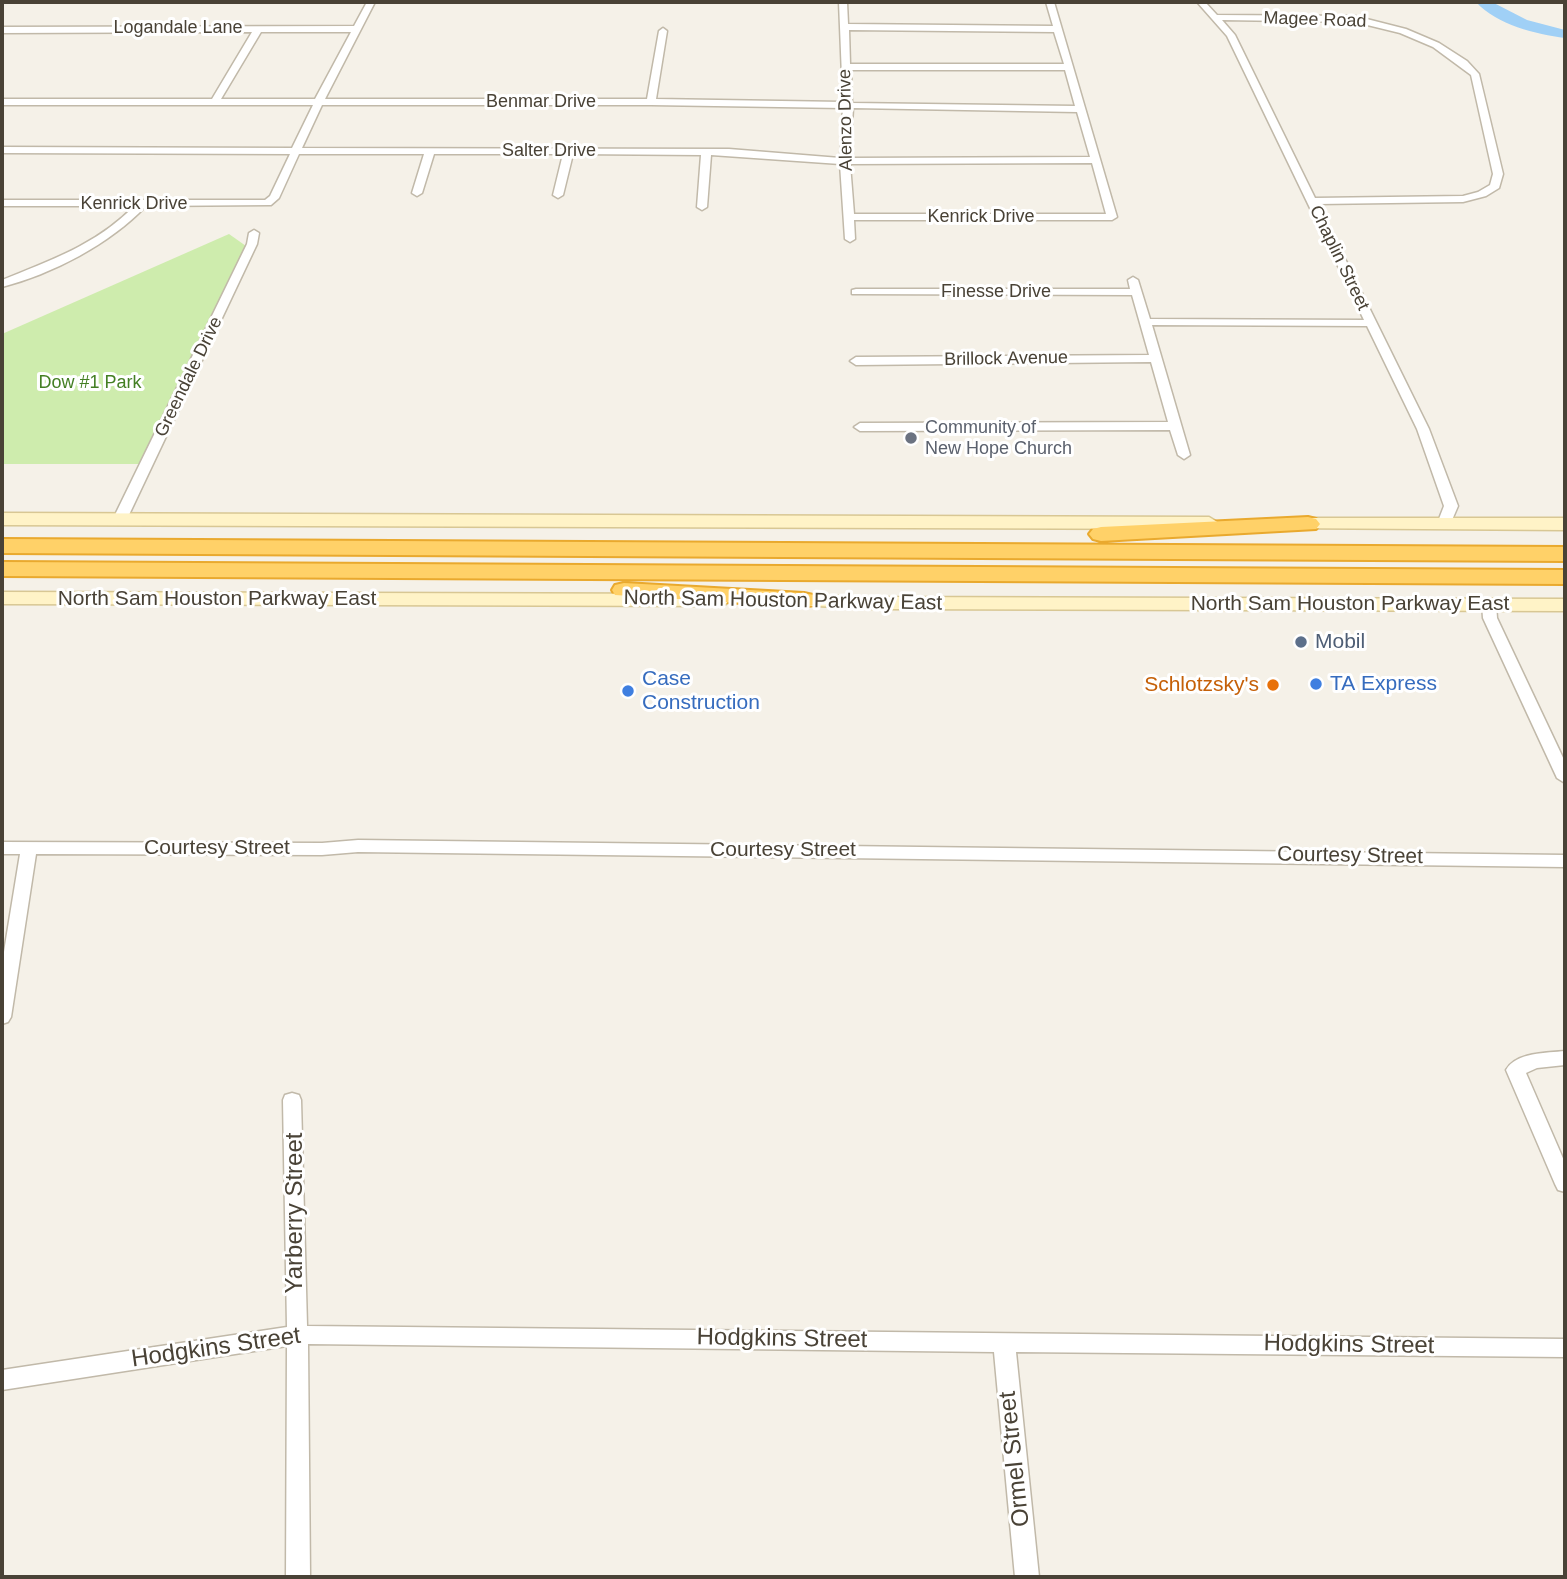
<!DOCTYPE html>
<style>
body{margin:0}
#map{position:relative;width:1567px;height:1579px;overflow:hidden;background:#f5f1e8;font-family:Helvetica,sans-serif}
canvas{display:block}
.frame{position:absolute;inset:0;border:4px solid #494236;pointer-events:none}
</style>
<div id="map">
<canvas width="1567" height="1579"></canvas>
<div class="frame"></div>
</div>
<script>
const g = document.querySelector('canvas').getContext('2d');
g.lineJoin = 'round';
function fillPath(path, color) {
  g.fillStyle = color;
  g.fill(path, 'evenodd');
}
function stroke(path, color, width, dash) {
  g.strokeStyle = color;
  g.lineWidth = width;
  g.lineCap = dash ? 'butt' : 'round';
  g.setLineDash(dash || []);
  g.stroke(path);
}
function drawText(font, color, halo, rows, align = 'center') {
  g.font = font + ' Helvetica,sans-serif';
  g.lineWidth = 6;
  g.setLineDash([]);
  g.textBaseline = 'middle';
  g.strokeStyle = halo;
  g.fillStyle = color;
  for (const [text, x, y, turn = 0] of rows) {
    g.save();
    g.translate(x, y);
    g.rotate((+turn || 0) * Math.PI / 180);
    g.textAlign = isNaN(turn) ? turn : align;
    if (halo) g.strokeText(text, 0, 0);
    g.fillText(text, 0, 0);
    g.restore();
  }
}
fillPath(new Path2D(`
 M229,234L246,246L140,464H2V334Z`), '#ceecad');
fillPath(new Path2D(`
 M1476,2H1492L1527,20L1565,30V38C1536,34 1497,25 1476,2Z`), '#a0d0f6');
const minor = new Path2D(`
 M367,2H375L325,99H647L659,31L663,28L667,31L656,99L843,102L839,2H847L848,24L1053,26L1046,2H1054L1117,217L1112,220H854L855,239L850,242L845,239L840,164L711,155L707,207L702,210L697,207L701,155L573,154L563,195L558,198L553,195L563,154H434L422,193L417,196L412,193L424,154H299L279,198L271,205L146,206C110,244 52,274 2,287V280C49,261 98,244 134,206H2V200H265L270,196L290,154L2,153V147L292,148L313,105H2V99H212L252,32L2,33V27L354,26ZM849,30L1054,32L1064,64H850ZM261,32H351L315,99H221ZM851,70H1065L1075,106L852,103ZM322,105H651L843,108L840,158L729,149L302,148ZM853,108L1077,112L1090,157L850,158ZM1092,163L1106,214H854L850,164Z
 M1197,2H1205L1217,15L1355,16L1406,29L1439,43L1467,61L1479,74L1503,174L1499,188L1486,196L1463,202L1318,204L1429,429L1458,506L1449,527H1439L1437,524L1444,506L1417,429L1367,326L1152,325L1190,455L1184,459L1178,455L1170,430L860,431L854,427L860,423L1168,422L1151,362L856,365L850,361L856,357L1149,355L1132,295L852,294V290L856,289H1130L1128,280L1133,277L1138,280L1150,319L1364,320L1227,36ZM1222,20L1355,22L1400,33L1433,47L1471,75L1493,174L1490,185L1478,192L1463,196L1315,198L1235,35Z
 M254,230L259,233L257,244L127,519L120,523L115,522L113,519L247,244L249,233Z
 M1489,600L1496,604L1497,618L1565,762V783L1557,778L1483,618L1482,604Z
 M358,840L1565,855V867L358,852L322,855L36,854L11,1017L8,1022L2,1024V964L20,854H2V842L322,843Z
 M1565,1051V1065L1537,1068L1526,1073L1565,1163V1192L1558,1190L1555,1184L1506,1070C1516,1052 1547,1053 1565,1051Z
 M292,1093L299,1095L301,1100L307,1326L1565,1339V1357L1016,1352L1039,1577H1015L994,1352L308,1344L310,1577H286L287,1346L2,1390V1370L287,1327L283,1100L285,1095Z`);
const secondary = new Path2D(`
 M2,513L1209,517L1219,523L1209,529L2,525Z
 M1288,518H1565V530L1281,528L1278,524L1281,520Z
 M2,592L719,594L726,596L729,600L726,604L719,606L2,604Z
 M784,594L876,597L1565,599V611L876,609L777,604L774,600L777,596Z`);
const motorway = new Path2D(`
 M1308,517L1316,519L1320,524L1316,529L1101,541L1093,539L1089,534L1093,529L1101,527Z
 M2,539L1565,547V561L2,553Z
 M2,562L1565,570V584L2,576Z
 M624,583L804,593L813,595L816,600L813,605L804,607L615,595L612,590L615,585Z`);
stroke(minor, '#c1b9a9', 3);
stroke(secondary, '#d8c794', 3);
stroke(motorway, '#e9a92e', 4);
fillPath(minor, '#fff');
fillPath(secondary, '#fff3c7');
fillPath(motorway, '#ffd168');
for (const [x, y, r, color] of [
 [911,438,7,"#6b7280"],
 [1301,642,7,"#5c6f8a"],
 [1316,684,7,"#3f7fe0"],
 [1273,685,7,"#e8710a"],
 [628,691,7,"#3f7fe0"]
]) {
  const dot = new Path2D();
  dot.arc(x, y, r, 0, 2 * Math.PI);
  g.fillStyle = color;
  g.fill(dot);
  stroke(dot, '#fff', 2.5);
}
drawText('18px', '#494236', '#fff', [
 ["Magee Road",1315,20,2],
 ["Logandale Lane",178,28],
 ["Benmar Drive",541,102],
 ["Alenzo Drive",846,120,-91],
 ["Salter Drive",549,151],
 ["Kenrick Drive",134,204],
 ["Kenrick Drive",981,217],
 ["Chaplin Street",1339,258,64],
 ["Finesse Drive",996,292],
 ["Brillock Avenue",1006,359,-1],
 ["Greendale Drive",189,377,-64]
]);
drawText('18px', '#447f24', '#fff', [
 ["Dow #1 Park",90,383]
]);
drawText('18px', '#5b616d', '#fff', [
 ["Community of",925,428],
 ["New Hope Church",925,449]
], 'left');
drawText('21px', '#494236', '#fff', [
 ["North Sam Houston Parkway East",217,599],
 ["North Sam Houston Parkway East",783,601,1],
 ["North Sam Houston Parkway East",1350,604],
 ["Courtesy Street",217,848],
 ["Courtesy Street",783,850],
 ["Courtesy Street",1350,856,1]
]);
drawText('21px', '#4e5e75', '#fff', [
 ["Mobil",1315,642]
], 'left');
drawText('21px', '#366cbe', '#fff', [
 ["Case",642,679],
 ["Construction",642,703],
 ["TA Express",1330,684]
], 'left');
drawText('21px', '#c56008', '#fff', [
 ["Schlotzsky's",1259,685]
], 'right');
drawText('24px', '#494236', '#fff', [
 ["Yarberry Street",295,1213,-90],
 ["Hodgkins Street",782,1339,1],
 ["Hodgkins Street",1349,1345,1],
 ["Hodgkins Street",216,1348,-8],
 ["Ormel Street",1015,1459,-96]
]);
</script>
